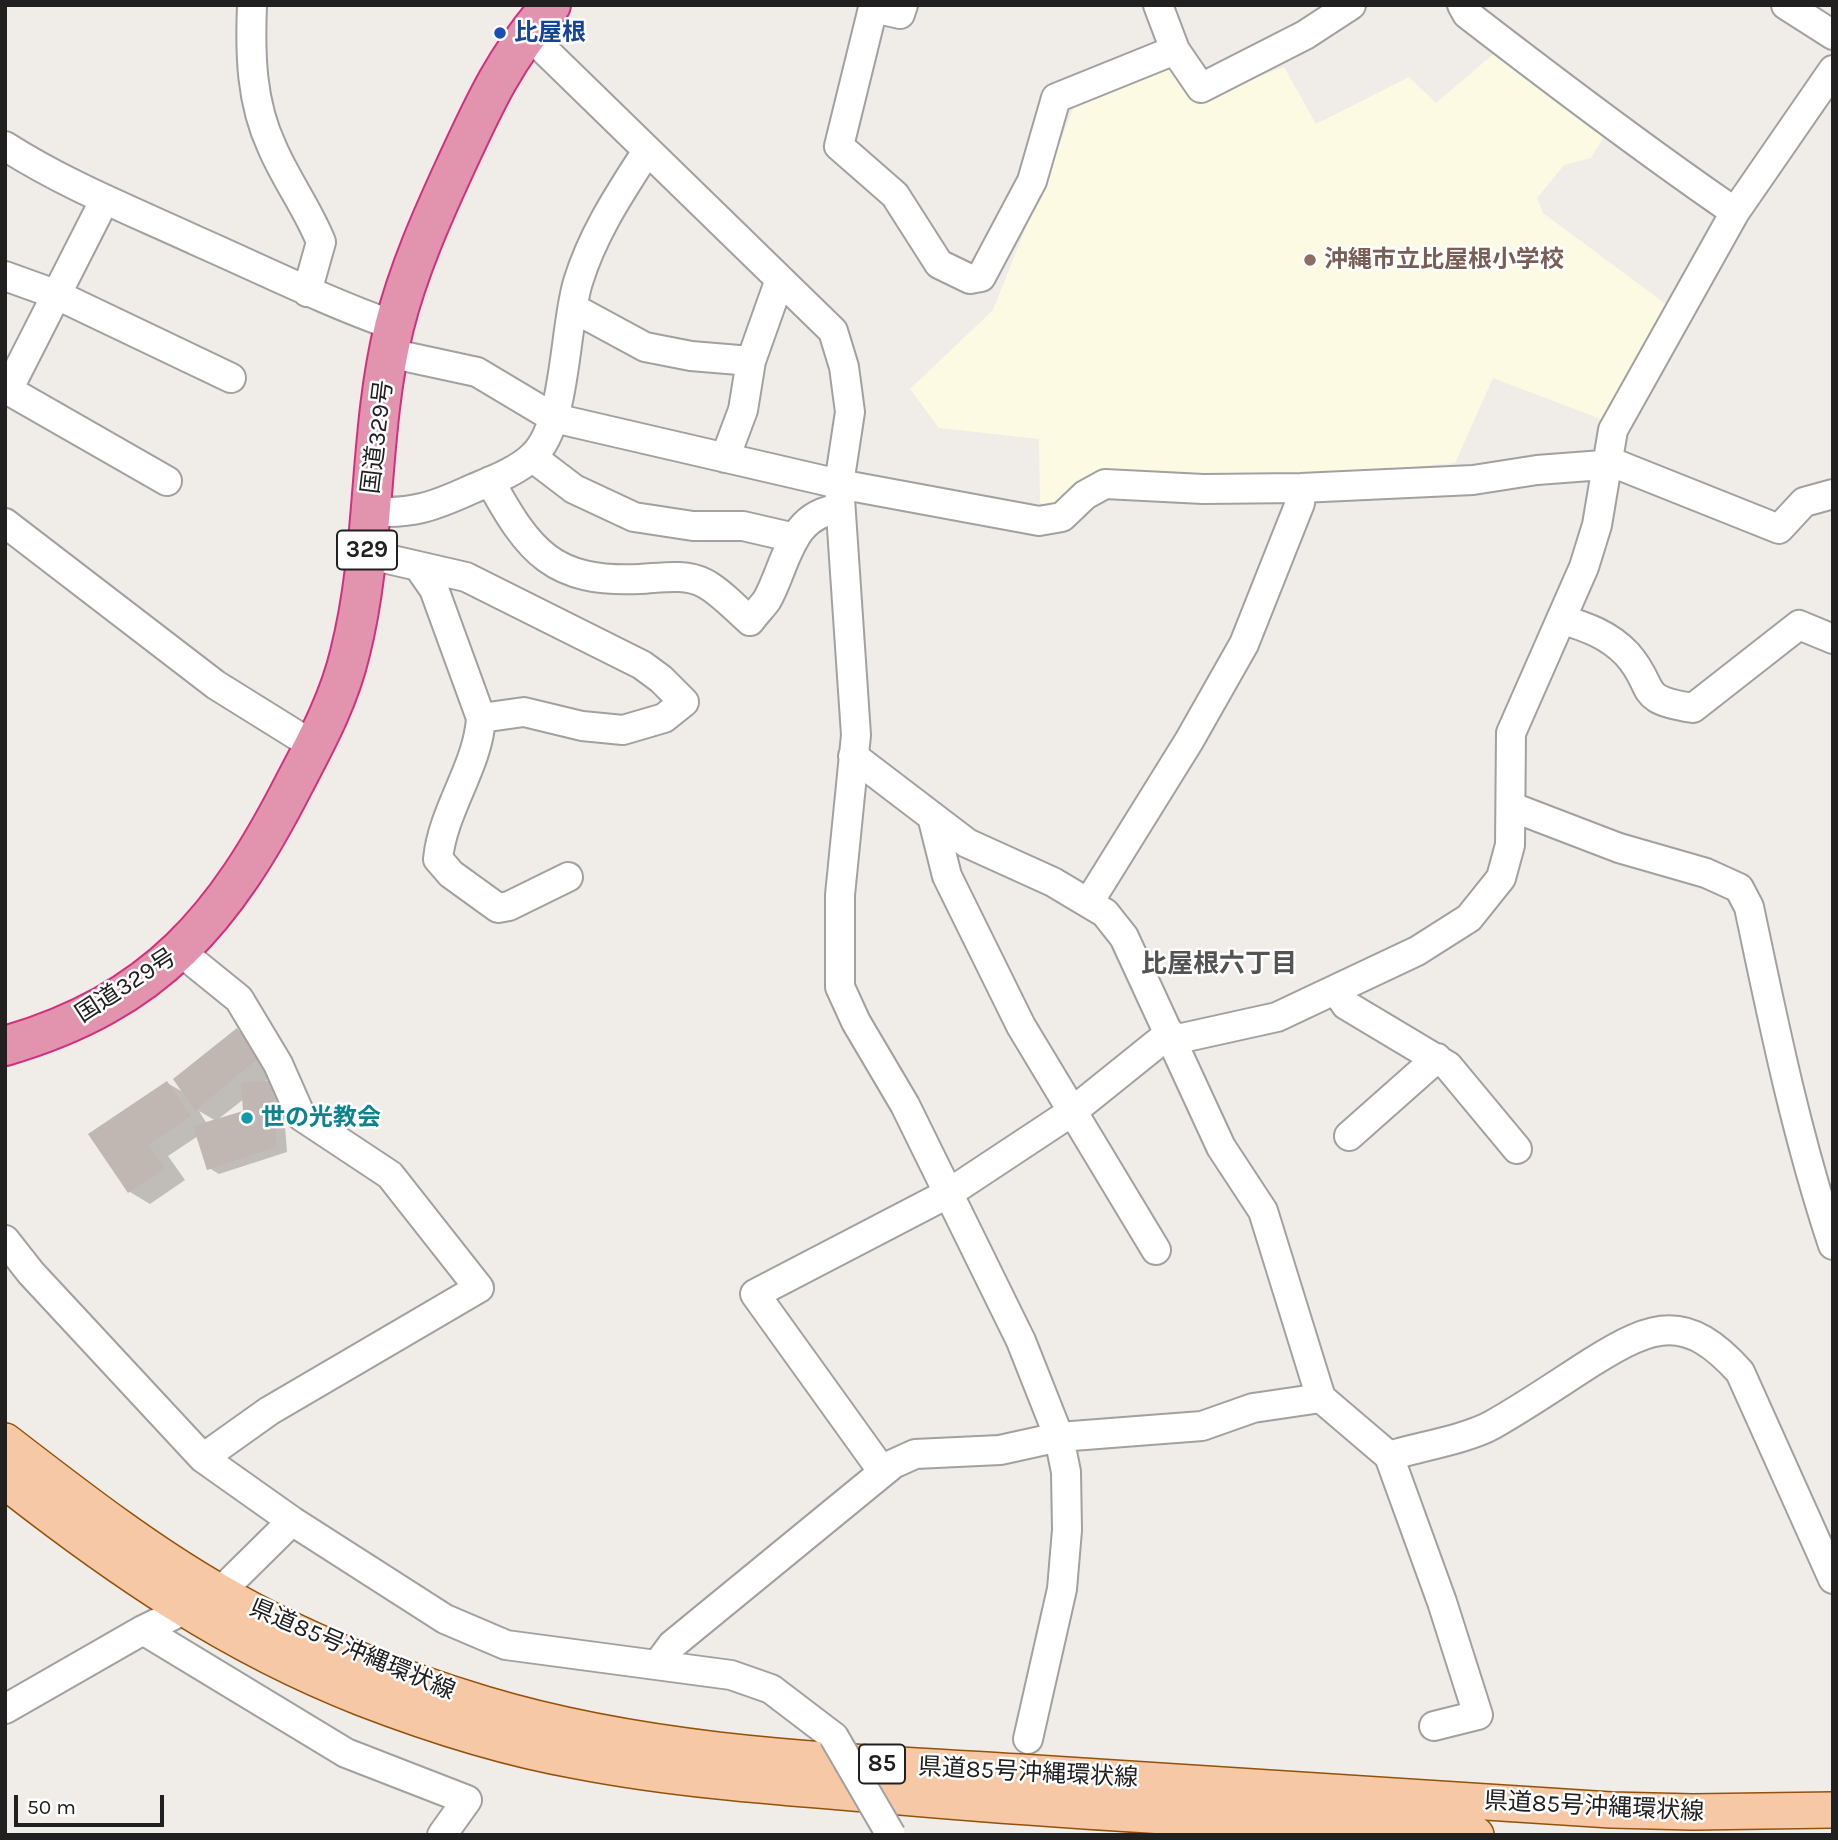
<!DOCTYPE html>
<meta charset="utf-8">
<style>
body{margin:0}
#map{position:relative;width:1838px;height:1840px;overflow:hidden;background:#f0ece7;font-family:Karla,sans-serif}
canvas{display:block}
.frame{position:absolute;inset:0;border:7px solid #202020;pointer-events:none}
.scale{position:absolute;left:14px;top:1795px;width:150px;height:32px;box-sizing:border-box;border:4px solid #202020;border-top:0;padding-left:9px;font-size:21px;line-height:24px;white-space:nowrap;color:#202020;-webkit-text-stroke:5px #fff;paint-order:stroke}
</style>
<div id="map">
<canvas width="1838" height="1840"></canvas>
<div class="frame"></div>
<div class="scale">50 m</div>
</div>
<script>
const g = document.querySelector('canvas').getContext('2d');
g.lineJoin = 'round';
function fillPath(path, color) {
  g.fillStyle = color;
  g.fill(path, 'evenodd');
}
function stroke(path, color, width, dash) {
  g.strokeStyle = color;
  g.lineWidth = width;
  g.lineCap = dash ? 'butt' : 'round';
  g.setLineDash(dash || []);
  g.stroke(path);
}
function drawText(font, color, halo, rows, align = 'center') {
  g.font = font + ' Karla,"Noto Sans JP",sans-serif';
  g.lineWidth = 5;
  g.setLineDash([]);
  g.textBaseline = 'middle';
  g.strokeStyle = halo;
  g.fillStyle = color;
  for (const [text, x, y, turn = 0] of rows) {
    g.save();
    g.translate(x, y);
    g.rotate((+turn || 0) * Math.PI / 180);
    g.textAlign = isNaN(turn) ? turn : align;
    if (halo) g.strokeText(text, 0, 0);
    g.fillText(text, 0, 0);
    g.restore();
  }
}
fillPath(new Path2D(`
 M1497,51L1607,132L1591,158L1564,165L1537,198L1543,213L1671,308L1606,421L1493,378L1455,463L1329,474L1094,475L1053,506L1040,503L1039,439L939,428L910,389L993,310L1075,104L1167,63L1196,101L1284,67L1316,124L1409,77L1436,103Z`), '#fdfae3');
fillPath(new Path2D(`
 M237,1030L257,1042L279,1069L263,1083L282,1088L287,1152L219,1174L209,1168L198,1136L168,1156L185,1180L150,1204L130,1192L167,1083L185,1093ZM244,1099L245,1112L217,1120ZM199,1111L216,1121L207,1124Z`), '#0003');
fillPath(new Path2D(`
 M237,1028L260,1057L195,1111L173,1079Z
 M272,1080L277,1147L207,1170L193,1126L243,1111L241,1083Z
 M167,1081L191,1116L149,1144L165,1168L128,1193L88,1134Z`), '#c0b7b3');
const minor = new Path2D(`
 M252,5C250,54 251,102 272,147C286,180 308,209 321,242L307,292
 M903,5L900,14L873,8L839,146L895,195L939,264L970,279L981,277L1032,181L1056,98L1175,50
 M1158,5L1175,50L1201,88L1305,35L1351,5
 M1462,5L1467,14C1555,82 1643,149 1735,212
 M1786,5L1833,35
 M527,33L833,331L844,367L850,412L839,484L856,735L840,895V987L856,1022L905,1105L1021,1341L1059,1437L1066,1472L1067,1530L1062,1589L1028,1739
 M5,146C66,185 132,211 197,241C263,270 327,302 395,326
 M104,201L8,390L167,481
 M5,276L55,294L231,378
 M573,308L645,347L691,356L751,361
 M389,353L477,372L554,418L839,484L1039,521L1062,517L1085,495L1105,484L1203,489L1301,488L1473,480L1537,470L1616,464L1779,529L1804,502L1833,494
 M532,457L574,489L634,517L693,526H743L795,538
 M725,458L743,410L751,361L779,282
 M490,481C529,552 553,583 640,579C661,578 685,573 704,583C720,591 736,609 750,621C755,614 762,607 767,600C787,564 790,513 840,509
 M370,511C411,515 435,506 472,489C491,481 518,471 533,456C567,424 564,327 578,282C593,233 620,193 647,151
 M5,523L216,685L314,746
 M366,554L466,577L642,665L661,679L684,702L664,718L623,730L582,726L524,712L481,718
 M418,566L434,589L481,718C478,767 443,809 438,859L451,874L498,908L509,906L568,877
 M1561,619C1586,627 1608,634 1627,654C1658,689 1634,699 1693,708L1799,625L1833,639
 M853,756L967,843L1053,882L1105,913L1124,937L1221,1147L1263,1211L1321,1398L1389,1456L1442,1602L1478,1715L1434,1726
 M1512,807L1619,848L1706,873L1739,888L1749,907C1773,1021 1796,1134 1833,1245
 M932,816L947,876L1021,1026L1156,1250
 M1089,902L1189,741L1244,644L1300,503L1301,488
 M181,952L239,999L278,1064L301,1116L390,1175L479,1288L269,1411L203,1458
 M1336,990L1346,1005L1448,1066L1517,1149
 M1173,1040L1277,1017L1417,951L1469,918L1501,878L1510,845L1511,733L1584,567L1597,525L1613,430L1735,212L1833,70
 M1349,1136L1437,1058
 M5,1240L31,1273L203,1458L292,1521L445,1619L506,1645L731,1675L771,1689L834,1737
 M1389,1456C1418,1447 1467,1439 1492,1425C1526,1406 1559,1383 1592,1362C1654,1323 1687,1313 1740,1372L1833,1579
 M883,1472L755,1294L949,1193L1073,1111L1170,1033
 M143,1630L346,1753L467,1800L442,1835
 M658,1664L672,1645L893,1464L915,1454L1000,1450L1059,1437L1202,1426L1253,1408L1321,1398
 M5,1709L143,1630L219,1593L292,1521`);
const major = new Path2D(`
 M5,1441C74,1494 144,1549 219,1592C298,1638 397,1678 484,1704C657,1756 840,1761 1020,1772C1217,1784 1414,1798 1611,1810L1693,1812L1833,1810
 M5,1481C117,1569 229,1646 362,1698C432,1725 504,1748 578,1761C677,1780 778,1787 879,1795C1077,1813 1277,1822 1476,1835`);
const highway = new Path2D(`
 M5,1046C156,1002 225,919 294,784C316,742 339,700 350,653C377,546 368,434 394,327C408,271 432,217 456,165C485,102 505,58 551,5`);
stroke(minor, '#a1a1a1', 32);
stroke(major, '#935208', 38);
stroke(highway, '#d2307e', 42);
stroke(minor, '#fff', 28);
stroke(major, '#f7c8a5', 35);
stroke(highway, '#e293ad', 38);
const minorBridge = new Path2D(`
 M834,1737L891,1835`);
stroke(minorBridge, '#a1a1a1', 32, []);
stroke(minorBridge, '#fff', 28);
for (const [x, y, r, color] of [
 [500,33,7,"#1a4fb4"],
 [1310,260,7,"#8d6e63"],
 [247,1118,7,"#0f9aa8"]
]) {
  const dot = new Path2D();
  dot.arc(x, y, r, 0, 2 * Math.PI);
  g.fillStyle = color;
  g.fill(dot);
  stroke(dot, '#fff', 2.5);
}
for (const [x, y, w] of [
 [367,550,60],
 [882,1764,46]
]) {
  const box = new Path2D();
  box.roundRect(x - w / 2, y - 19.5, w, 39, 5);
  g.fillStyle = '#fff';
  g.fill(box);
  stroke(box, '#202020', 2);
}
drawText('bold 23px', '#202020', null, [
 ["329",367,550],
 ["85",882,1764]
]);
drawText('bold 24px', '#164399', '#fff', [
 ["比屋根",514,33]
], 'left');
drawText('bold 24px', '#785e54', '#fff', [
 ["沖縄市立比屋根小学校",1324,260]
], 'left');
drawText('24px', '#202020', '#fff', [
 ["国道329号",378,437,-83],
 ["国道329号",126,986,-33],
 ["県道85号沖縄環状線",352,1650,23],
 ["県道85号沖縄環状線",1028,1773,3],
 ["県道85号沖縄環状線",1594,1807,3]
]);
drawText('bold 24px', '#0d838f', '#fff', [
 ["世の光教会",261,1118]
], 'left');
drawText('bold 26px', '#535353', '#fff', [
 ["比屋根六丁目",1219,965]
]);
</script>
